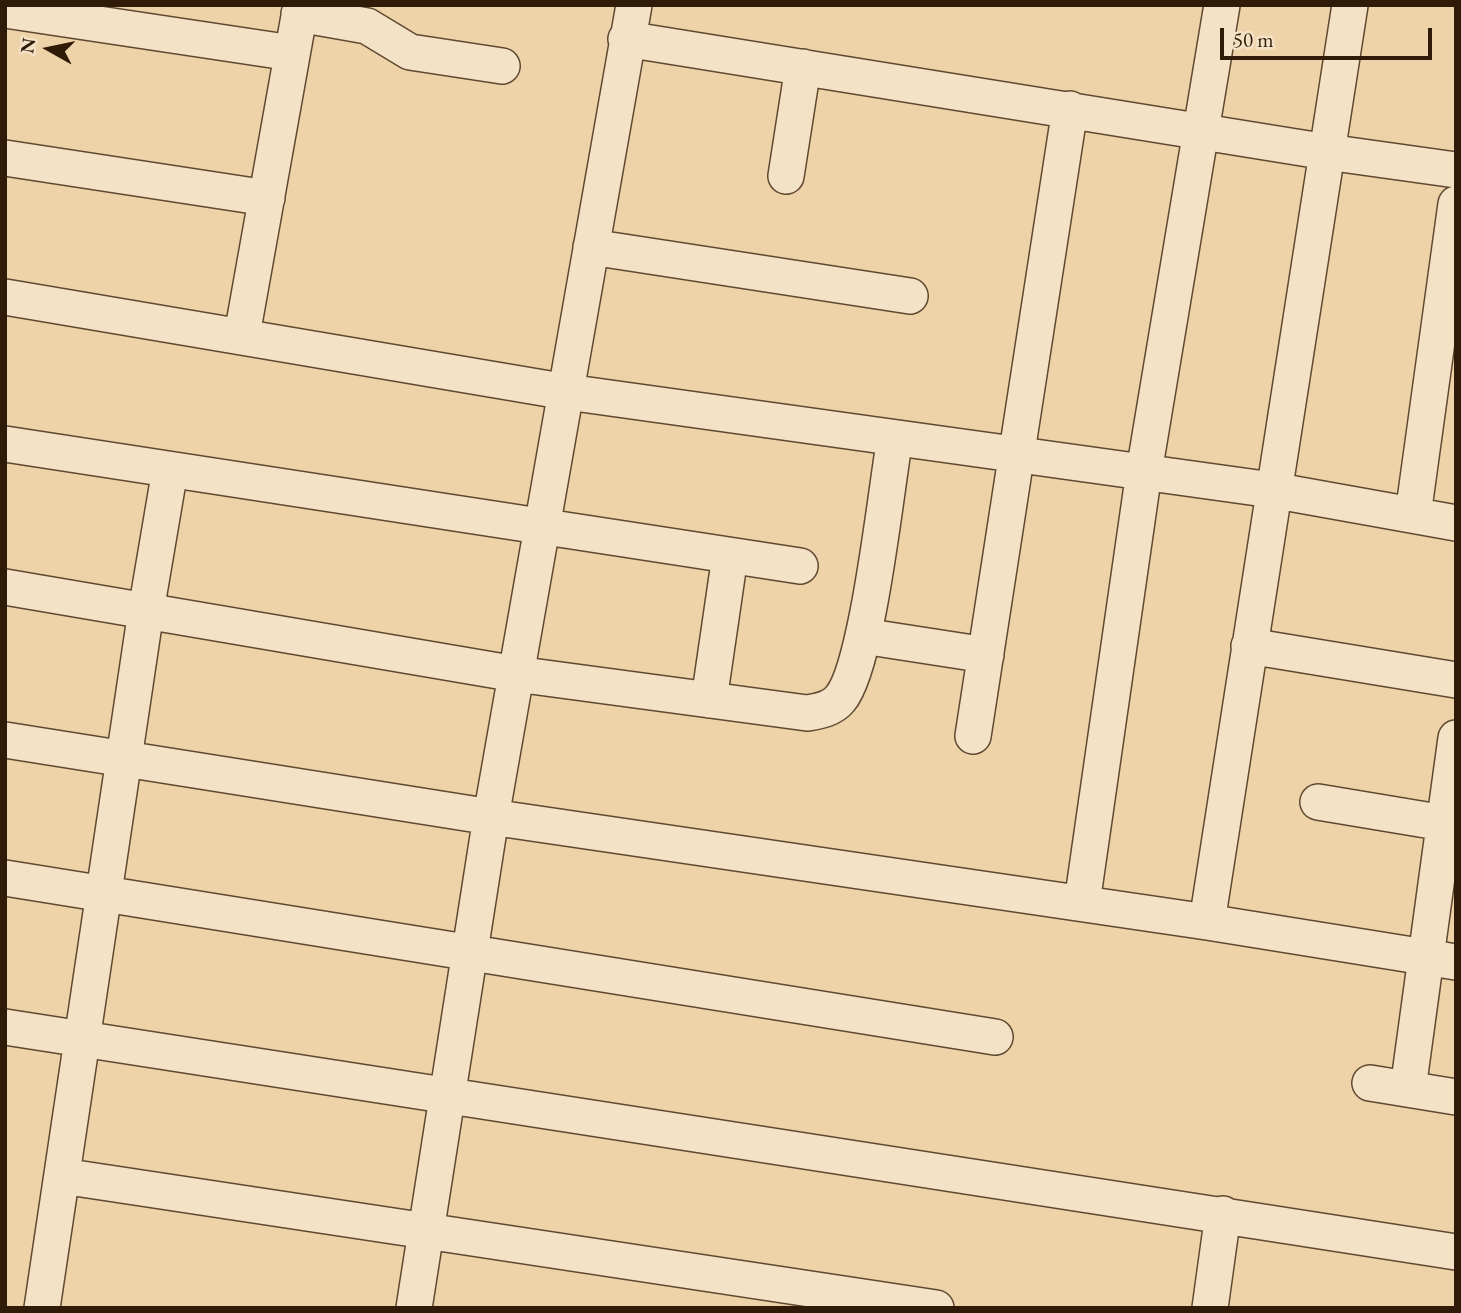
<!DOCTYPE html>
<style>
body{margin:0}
#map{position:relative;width:1461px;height:1313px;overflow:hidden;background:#eed2a8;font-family:"EB Garamond",serif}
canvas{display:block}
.frame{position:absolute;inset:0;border:7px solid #301b09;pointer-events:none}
.north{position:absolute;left:14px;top:14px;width:70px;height:70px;-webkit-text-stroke:5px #f4e2c6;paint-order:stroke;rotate:279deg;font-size:19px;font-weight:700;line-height:28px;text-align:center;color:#301b09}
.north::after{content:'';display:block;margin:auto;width:24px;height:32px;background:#301b09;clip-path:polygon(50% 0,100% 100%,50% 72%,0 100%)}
.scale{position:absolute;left:1220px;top:28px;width:212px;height:32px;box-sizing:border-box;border:4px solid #301b09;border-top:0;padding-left:9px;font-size:21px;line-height:24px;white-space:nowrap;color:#301b09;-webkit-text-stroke:5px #f4e2c6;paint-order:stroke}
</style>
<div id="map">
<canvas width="1461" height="1313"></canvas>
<div class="frame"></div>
<div class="north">N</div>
<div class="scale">50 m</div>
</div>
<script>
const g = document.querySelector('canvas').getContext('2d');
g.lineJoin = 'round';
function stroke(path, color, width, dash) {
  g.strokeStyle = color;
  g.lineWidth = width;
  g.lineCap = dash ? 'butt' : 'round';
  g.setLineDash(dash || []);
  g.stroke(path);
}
const street = new Path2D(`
 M5,10L292,53
 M299,14L367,26L410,52L502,66
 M626,39L1327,152L1456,170
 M5,158L267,198
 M786,176L803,67
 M591,247L910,296
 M5,297L567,392L1272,490L1456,523
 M242,335L301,5
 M5,444L800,566
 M1413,515L1456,204
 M5,587L516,674L807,713C819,711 832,709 840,699C868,667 886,488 895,438
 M863,636L986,655
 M1249,646L1456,680
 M709,700L730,556
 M973,736L1070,109
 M5,740L491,817L1207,922L1456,962
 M1318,802L1444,823
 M5,878L995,1037
 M1082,903L1144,472L1222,5
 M1207,922L1350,5
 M5,1027L1456,1252
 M1370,1083L1456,1097
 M1408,1089L1456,738
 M62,1176L936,1308
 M42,1308L146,611L170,470
 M414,1308L491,817L634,5
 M1210,1308L1223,1214`);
stroke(street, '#604931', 38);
stroke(street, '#f4e2c6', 35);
</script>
